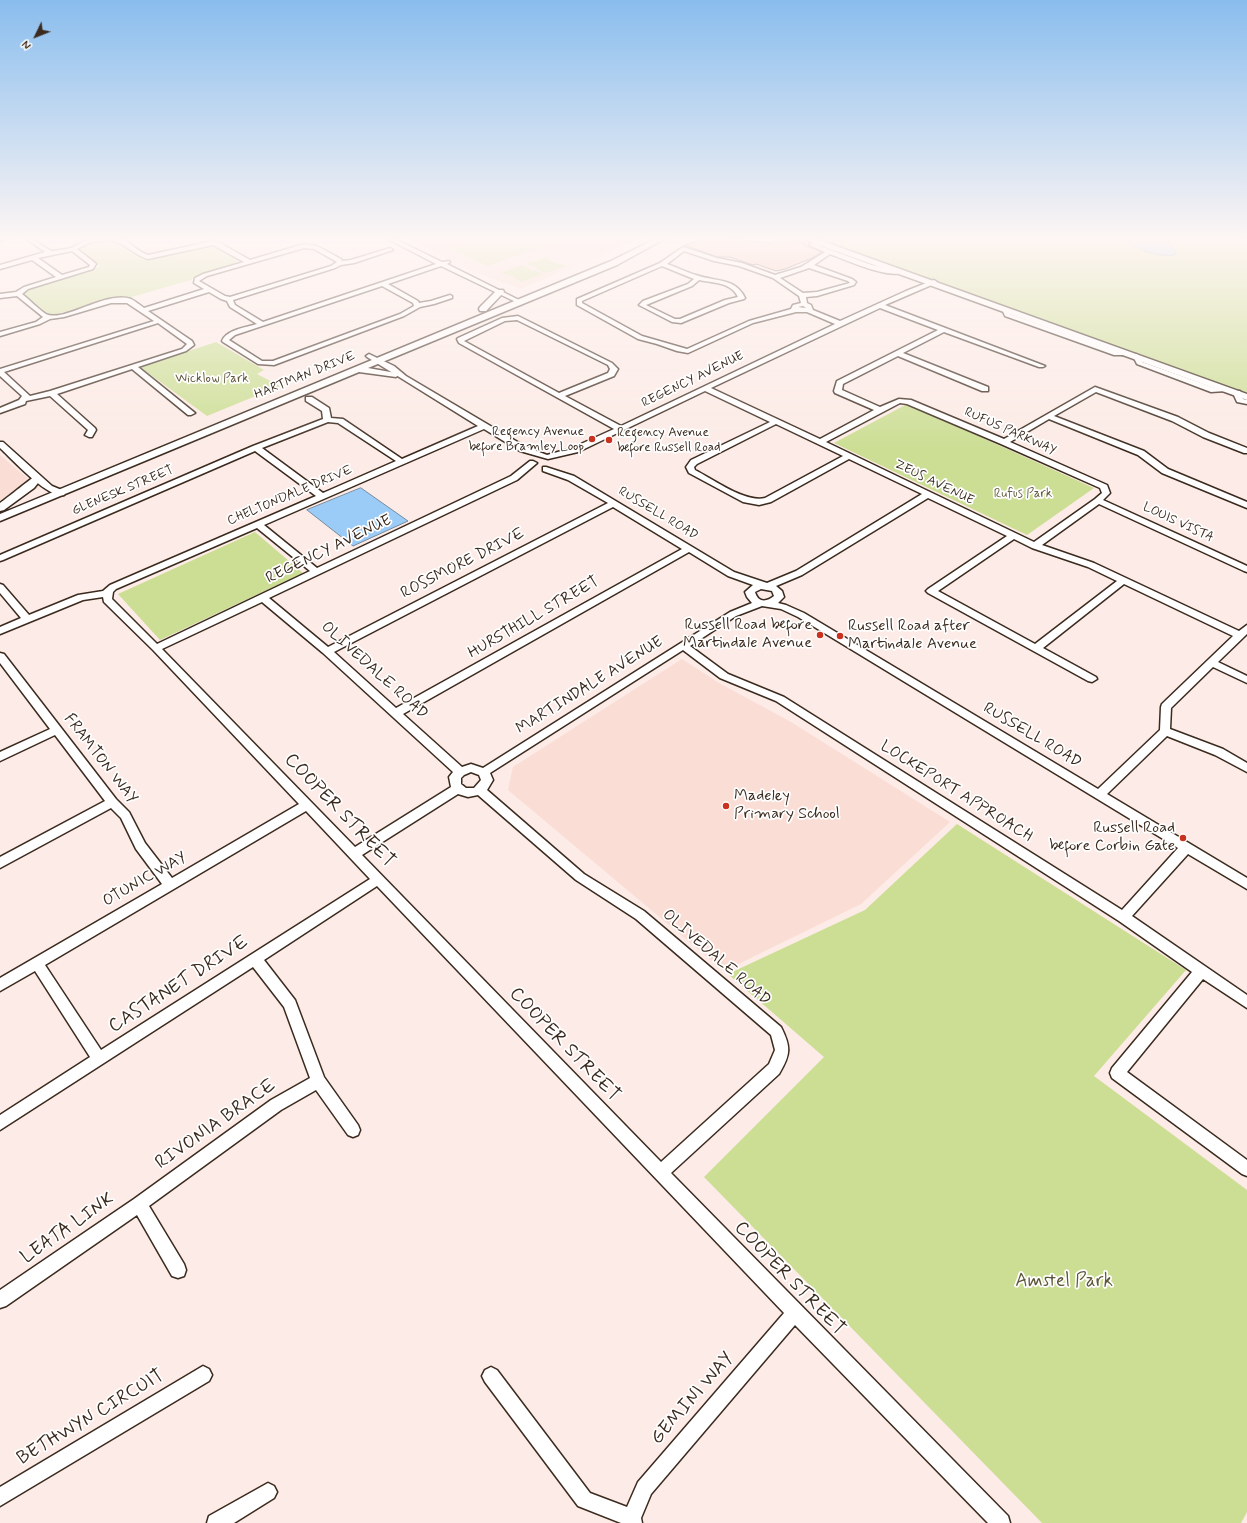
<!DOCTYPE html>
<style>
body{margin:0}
#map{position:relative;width:1247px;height:1523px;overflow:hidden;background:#fcebe6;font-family:Mynerve,sans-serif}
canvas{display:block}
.north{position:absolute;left:16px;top:16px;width:40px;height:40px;-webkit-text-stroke:3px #fff;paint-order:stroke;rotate:227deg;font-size:11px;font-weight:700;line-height:16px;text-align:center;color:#3b2a1e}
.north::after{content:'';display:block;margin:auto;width:14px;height:18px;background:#3b2a1e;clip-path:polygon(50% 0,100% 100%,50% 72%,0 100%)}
</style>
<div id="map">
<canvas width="1247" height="1523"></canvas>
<div class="north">N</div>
</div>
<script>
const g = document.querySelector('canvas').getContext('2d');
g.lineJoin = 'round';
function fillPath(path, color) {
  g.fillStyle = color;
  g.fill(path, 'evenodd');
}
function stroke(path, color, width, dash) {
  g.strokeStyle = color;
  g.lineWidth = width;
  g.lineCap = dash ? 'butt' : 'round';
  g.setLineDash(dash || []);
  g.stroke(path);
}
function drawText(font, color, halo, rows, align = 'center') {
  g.font = font + ' Mynerve,sans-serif';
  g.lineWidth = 3.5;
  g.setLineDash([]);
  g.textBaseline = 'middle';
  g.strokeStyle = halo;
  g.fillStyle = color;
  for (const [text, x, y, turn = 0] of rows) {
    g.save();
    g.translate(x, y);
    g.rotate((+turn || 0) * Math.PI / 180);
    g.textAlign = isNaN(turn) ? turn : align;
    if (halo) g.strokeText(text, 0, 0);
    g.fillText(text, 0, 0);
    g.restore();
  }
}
fillPath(new Path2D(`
 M406,238H637L629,243L521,289L479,274Z
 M0,455L39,488L0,504Z
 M682,659L719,683L791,722L950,822L861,904L724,971L508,790L513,767Z`), '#faddd4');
fillPath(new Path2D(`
 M480,238H568L487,266L449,248Z
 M817,238H1247V394Z
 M98,241L113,242L143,259L159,258L207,245H212L238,260L234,264L195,276L191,280L128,298L110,300L56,314H48L24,294L25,291L31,288L89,272L100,266L79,249L88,243Z
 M546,257L555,263L566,266L545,273L536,269L538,268L525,264Z
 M522,265L531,269L530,270L532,271L534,270L543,274L521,282L512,276L501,273Z
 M216,342L264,370L257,374L280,386L207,416L140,367Z
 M907,404L1094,488L1027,535L834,443Z
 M255,532L303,573L160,640L118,594Z
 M957,824L1186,970L1094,1076L1247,1190V1512L1241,1523H1042L704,1177L824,1057L728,974L865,910Z`), '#cbde93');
const water = new Path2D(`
 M1125,238H1163C1169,241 1174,247 1176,254C1167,260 1128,248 1125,238Z
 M361,488L408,521L353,546L307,510Z`);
fillPath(water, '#9bcbf7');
stroke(water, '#758ba0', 1);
const building = new Path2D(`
 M708,238H721L770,243L786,238L806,244L804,245L822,252L812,258L785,269L776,271L756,264L753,265L730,257H717L685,245Z`);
fillPath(building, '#f5bcab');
stroke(building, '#3b2a1e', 1);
const minor = new Path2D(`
 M0,238H10L0,241Z
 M25,238H31L51,251C58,250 67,250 73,247C87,239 104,233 121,239C131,242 138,252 148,255L213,241L220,243L250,260L304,244L317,246L341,259L342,261L351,260L390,248L393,250L354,263L341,265L335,268L233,300L235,305L263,322L436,264L386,238H393L442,262L449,261L450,262L447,264L523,302L518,303L441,266L388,284L418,301L419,303L431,301L450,295L452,296V298L434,304L420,307L404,316L274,365L258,364L223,342L222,341C226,330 247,327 257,324L230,307L227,301L221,299L209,292L148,311L192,341L194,345L186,351L138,367L195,413L191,415H188L132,369L57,394L95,428L96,430L92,437H89L85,435L88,430L50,396L26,401L25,404L0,413V408L19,400L22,396L0,376V369L154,321L127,303H111L64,317L50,319L40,324L0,336V332L36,322L43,317L17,296L0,298V294L16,292L24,287L56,277L32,260L0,269V265L45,252ZM108,240C124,241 133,255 148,259L213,245L244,262L203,274L195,278L194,283L204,289L144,308C140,305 135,301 131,299C106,290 64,323 46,314C38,309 30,300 22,294L28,289L93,269L96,264L95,263L77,249L91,242ZM304,248L314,249L337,262L331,266L230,297L225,296L199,281L207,276ZM72,251L90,265L89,267L62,275L38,258ZM382,286L413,303L414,306L400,314L273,361H262L229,340L235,335ZM158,323L187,344L182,349L50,391L30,396L4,372Z
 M817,241L822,242L817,245L872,265L902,272C891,280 843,259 830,254L814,265L852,279L856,282L854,285L817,296L806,297L807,303L811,305L813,310L840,321L906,291L934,280L937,282L936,283L885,305L1045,366L1043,367H1039L944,332L903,353L988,387V391H982L898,356L843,384L842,390L880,407L899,399L911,400L1004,439L1095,387L1178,417L1209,433L1247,448V453H1244L1203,437L1172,421L1096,392L1054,416L1144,451L1168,469L1247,502V508L1162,473L1138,455L1049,419L1010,442L1107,485L1110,493L1103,500L1247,566V572L1244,571L1099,504L1042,545L1094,563L1239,631L1247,625V634L1218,662L1247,676V683L1213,667L1171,708L1170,729L1223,749L1247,763V772L1215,755L1167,736L1107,794L1247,878V889L1188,854L1132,916L1247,995V1008L1203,979L1127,1072L1247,1160V1176L1242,1174L1112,1078L1110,1073L1112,1068L1192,972L1119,921L776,701L720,678L683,650L490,773L493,780L487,790L584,874L644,911L781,1027C791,1047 791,1054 779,1074L671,1173L1008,1516L1010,1523H988L795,1325L651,1494L641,1518L642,1523H621L578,1506L485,1382L482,1376L485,1370L491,1367L497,1370L590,1493L627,1507L638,1482L784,1313L377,886L264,960L295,1000L324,1077L358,1125L360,1130L358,1135L353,1137L348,1135L316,1090L281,1110L149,1206L184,1264L186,1270L184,1276L178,1278L172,1276L137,1215L6,1306L0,1308V1290L134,1199L271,1100L310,1078L284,1007L253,967L0,1130V1115L90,1057L35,971L0,991V978L162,884L136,849L121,818L111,808L0,868V857L105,801L55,735L0,761V752L50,729L0,663V653L4,654L116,799L129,812L145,843L172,878L299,804L153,650L104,602L103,597L83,600L0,634V627L21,618L0,593V584L3,585L29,615L78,595L103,591L110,585L316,496L255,451L3,560L0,561V555L253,446L323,419L322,411L306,401V397H312L329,408L331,418L343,419L402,459L478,426L367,357L366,356L369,354L394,366L406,376L526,447L547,455L572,448L614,429L459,343L457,339L458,338L502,318L518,316L612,363L618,369L614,376L565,396L621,426L835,324L807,312H796L753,323L688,353L677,351L657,344L638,339L577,305V299L660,263L683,247L717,258L742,263L775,275L801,267L825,252L809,245ZM684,251L714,261L739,266L773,278L799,296L801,303L793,305L791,309L749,321L687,349L642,336L582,303V301L662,266L694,279L688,284L643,301L639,305L672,322L681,323L729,303L744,299L745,298C735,277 715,282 696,275C686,272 676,267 667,264ZM809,268L848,281L850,283L817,292L803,293L780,278ZM699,280C713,283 731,282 738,297L725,300L680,319H675L646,305L692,286ZM803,306L806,308L798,307ZM880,308L938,330L837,381L834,391L835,393L874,410L820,439L711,388ZM517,320L608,365L610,369L608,373L559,393L464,341L505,321ZM705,391L770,422L691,460L686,467L689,473L743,502L759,505L771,502L849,459L922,494L796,571L767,583L734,572L574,476L546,467H543V471L568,480L608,503L328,647L269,598L517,480L537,463L533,461H530L511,476L317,568L264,525L484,429L520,451L548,459L578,452ZM900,403L907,404L1001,444L1100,488L1102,493L1095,499L1034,542L826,442ZM328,422L338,423L396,461L323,493L262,448ZM776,424L843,456L765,498C745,503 713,479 695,470L694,467L697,464ZM928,498L1007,536L928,589L926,591L928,593L1088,681L1092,682L1097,679L1096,677L1043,648L1124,584L1233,636L1162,704L1161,707L1160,730L1098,789L804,613L786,605L778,603L784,597L782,591L776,586L802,575ZM613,507L682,549L396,708L334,652ZM257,528L310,571L157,644L112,599L113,592L116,589ZM1014,539L1032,548L1088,567L1117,581L1035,644L938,591ZM689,552L728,576L753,585L745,592L747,597L752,603L730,612L483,768L471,764L462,767L403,714ZM761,589L772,591L774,596C767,602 758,603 755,592ZM262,602L323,653L453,772L449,777L451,787L355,847L162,649ZM762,606L781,609L798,617L1178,848L1122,910L784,697L728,674L690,646L736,616ZM471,772L479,775L481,780L474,788H466L461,784V778L464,775ZM458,794L468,797L478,795L576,880L636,919L771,1035L775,1050L769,1064L661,1162L362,855ZM306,811L370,879L101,1050L45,965Z
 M1003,308H1007L1010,314L1117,352L1126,351L1129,353L1126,355H1114L1005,316L1002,309Z
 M1136,354L1138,355L1142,362L1215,388L1226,387L1230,389L1226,391L1211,392L1137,364L1133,356Z
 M1234,391H1240L1243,399L1247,400V404L1237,402L1233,393Z
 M0,442H3L52,486L64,491L65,493L64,495C48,499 12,459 0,448Z
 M203,1366L209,1369L212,1375L209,1381L0,1506V1487Z
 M268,1483L274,1486L277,1492L274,1498L234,1523H207L209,1516Z`);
const major = new Path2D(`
 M657,238H666L617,265L368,368L396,373L398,375L396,377L359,372L0,521V514L611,261Z
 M805,238H814L1247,394V400L805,240Z
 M497,290H503L504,292L486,311H480L479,309L480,307Z
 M37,475L42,478L34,488L4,510L0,511V503C6,499 34,476 37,475Z`);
stroke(minor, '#3b2a1e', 3);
stroke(major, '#3b2a1e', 3);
fillPath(minor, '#fff');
fillPath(major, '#fff');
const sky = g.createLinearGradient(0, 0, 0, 451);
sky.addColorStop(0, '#89bdee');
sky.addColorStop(0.53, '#fef6f4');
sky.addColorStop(1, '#fef6f400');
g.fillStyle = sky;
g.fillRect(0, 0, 1247, 451);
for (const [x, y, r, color] of [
 [592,439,4,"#c8321e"],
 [609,440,4,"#c8321e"],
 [820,635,4,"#c8321e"],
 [840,636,4,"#c8321e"],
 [726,806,4,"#c8321e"],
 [1183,838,4,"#c8321e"]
]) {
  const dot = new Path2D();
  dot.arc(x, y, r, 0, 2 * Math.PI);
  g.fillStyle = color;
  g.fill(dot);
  stroke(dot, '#fff', 1.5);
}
drawText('13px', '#3b2a1e', '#fff', [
 ["HARTMAN DRIVE",305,376,-22],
 ["REGENCY AVENUE",693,380,-26],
 ["RUFUS PARKWAY",1010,432,24],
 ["ZEUS AVENUE",934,483,26],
 ["GLENESK STREET",123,491,-23],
 ["CHELTONDALE DRIVE",290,496,-23],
 ["RUSSELL ROAD",658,514,31],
 ["LOUIS VISTA",1178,523,25]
]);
drawText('13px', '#5f573b', '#fff', [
 ["Wicklow Park",212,379],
 ["Rufus Park",1023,494]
]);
drawText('13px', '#3b2a1e', '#fff', [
 ["Regency Avenue",584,432],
 ["before Bramley Loop",584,447],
 ["Regency Avenue",617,433,"left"],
 ["before Russell Road",617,448,"left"]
], 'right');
drawText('16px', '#3b2a1e', '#fff', [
 ["REGENCY AVENUE",329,550,-26],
 ["ROSSMORE DRIVE",463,564,-27],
 ["HURSTHILL STREET",534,618,-30],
 ["OLIVEDALE ROAD",374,671,42],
 ["MARTINDALE AVENUE",590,686,-32],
 ["RUSSELL ROAD",1032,736,31],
 ["FRAMTON WAY",100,759,52],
 ["LOCKEPORT APPROACH",956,792,32],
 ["OTUNIC WAY",145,880,-30],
 ["OLIVEDALE ROAD",716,958,41]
]);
drawText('16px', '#3b2a1e', '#fff', [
 ["Russell Road before",812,626],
 ["Martindale Avenue",812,644],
 ["Russell Road after",848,627,"left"],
 ["Martindale Avenue",848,645,"left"],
 ["Madeley",734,797,"left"],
 ["Primary School",734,815,"left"],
 ["Russell Road",1175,829],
 ["before Corbin Gate",1175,847]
], 'right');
drawText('19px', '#3b2a1e', '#fff', [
 ["COOPER STREET",339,811,46],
 ["CASTANET DRIVE",179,985,-33],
 ["COOPER STREET",564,1045,46],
 ["RIVONIA BRACE",216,1125,-35],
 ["LEATA LINK",68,1229,-35],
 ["COOPER STREET",789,1279,46],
 ["GEMINI WAY",693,1399,-49],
 ["BETHWYN CIRCUIT",91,1418,-31]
]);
drawText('19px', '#5f573b', '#fff', [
 ["Amstel Park",1064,1282]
]);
</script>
